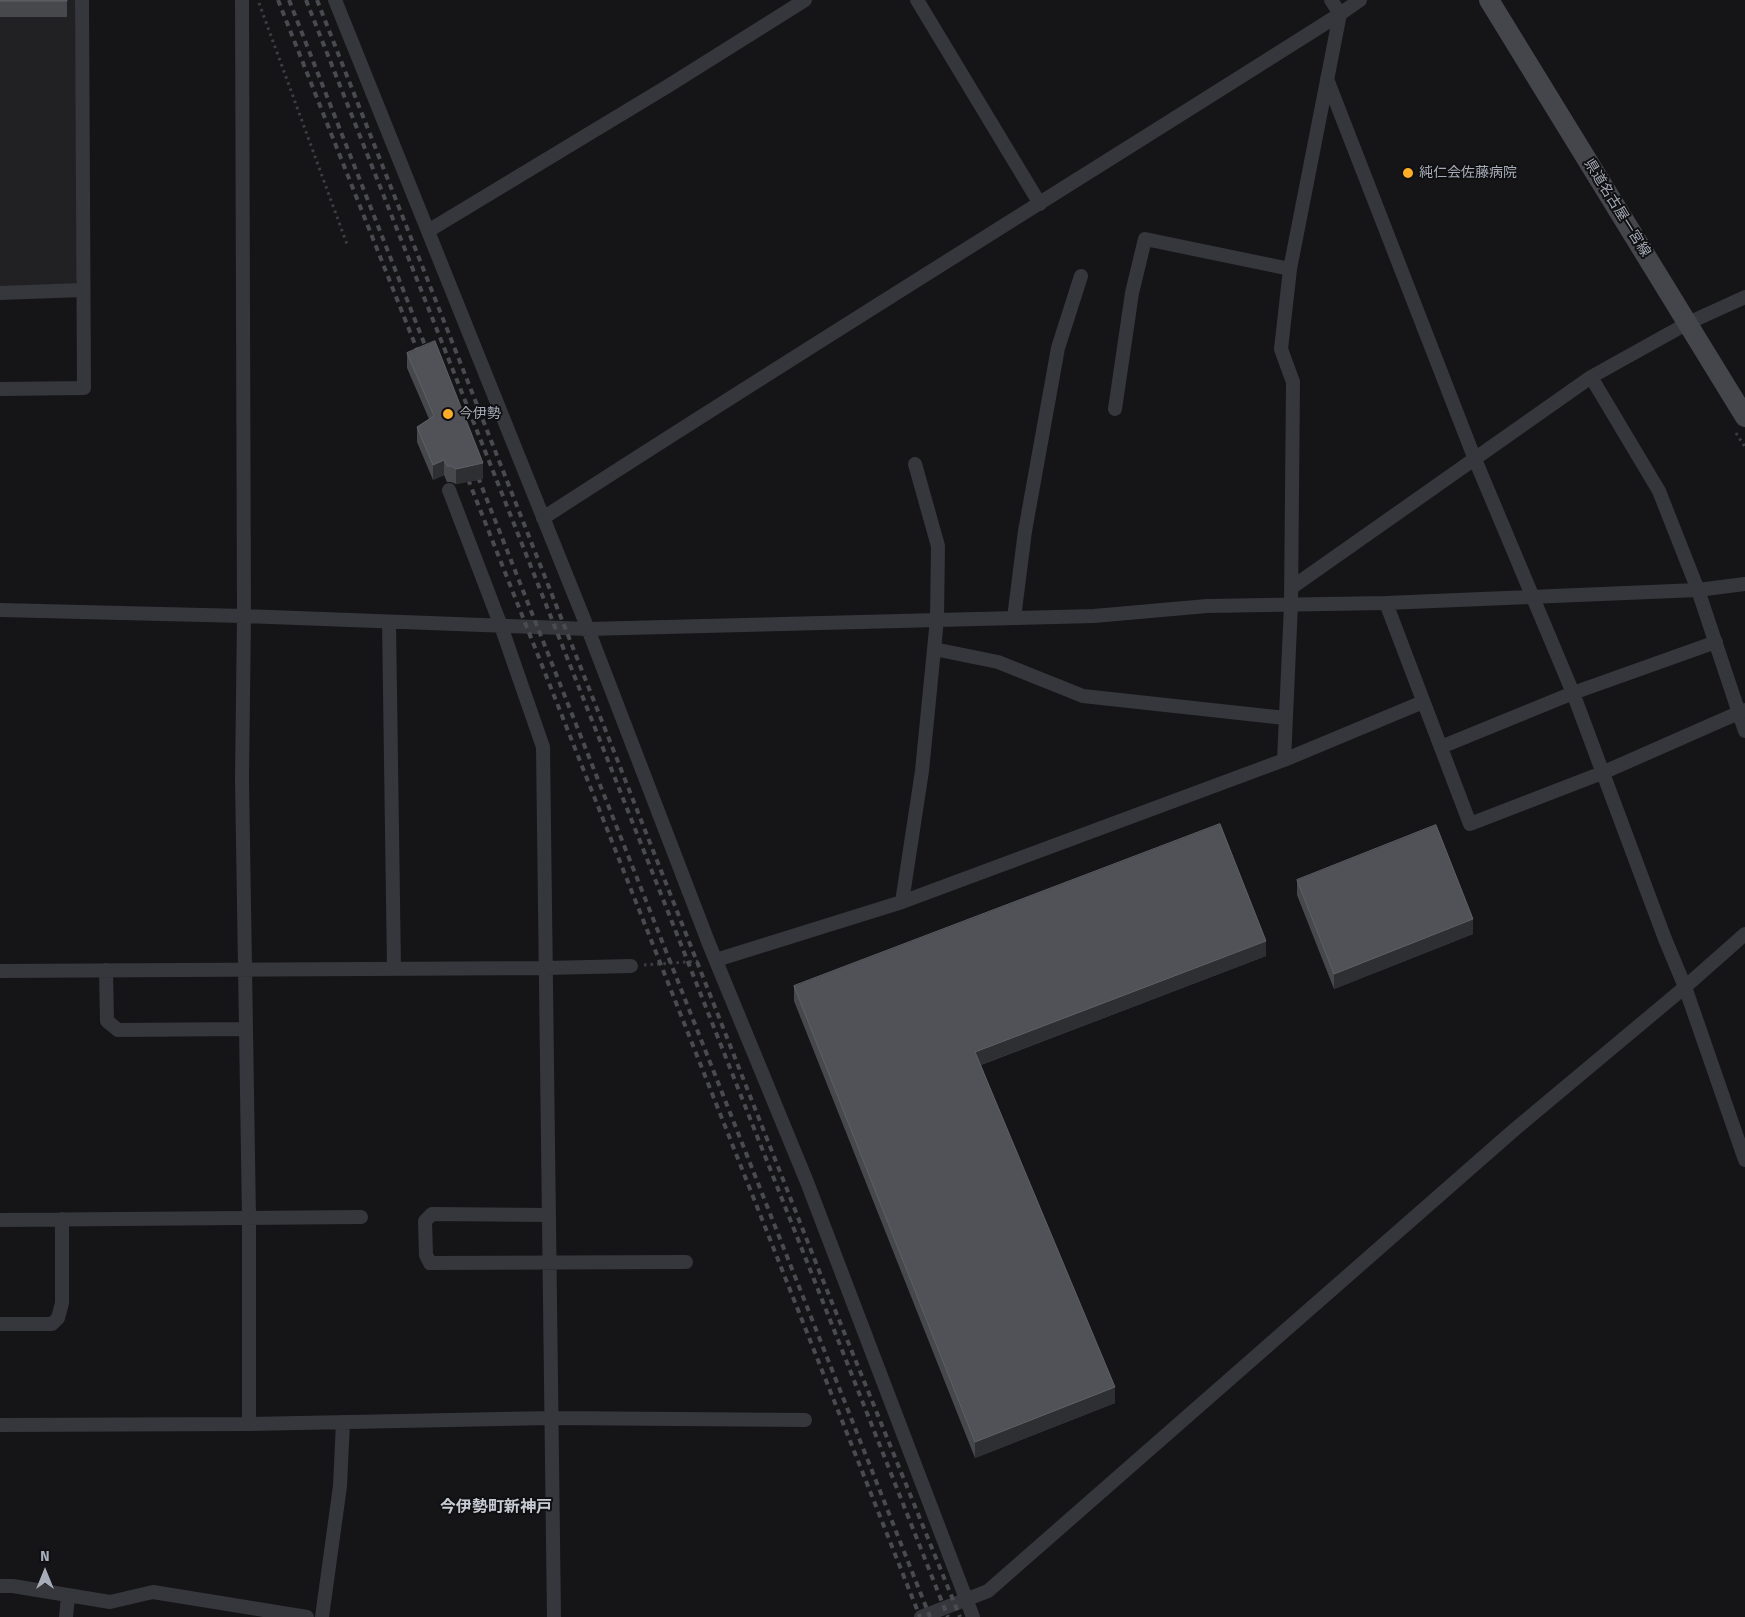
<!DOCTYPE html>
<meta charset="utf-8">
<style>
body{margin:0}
#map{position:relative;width:1745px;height:1617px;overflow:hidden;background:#151517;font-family:"Fira Sans",sans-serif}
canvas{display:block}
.north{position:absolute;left:20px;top:1547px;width:50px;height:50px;-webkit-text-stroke:4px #101012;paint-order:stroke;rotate:0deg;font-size:14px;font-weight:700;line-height:20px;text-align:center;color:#a6acb8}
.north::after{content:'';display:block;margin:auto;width:18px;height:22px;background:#a6acb8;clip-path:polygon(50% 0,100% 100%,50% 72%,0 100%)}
</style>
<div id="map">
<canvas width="1745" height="1617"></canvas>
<div class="north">N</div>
</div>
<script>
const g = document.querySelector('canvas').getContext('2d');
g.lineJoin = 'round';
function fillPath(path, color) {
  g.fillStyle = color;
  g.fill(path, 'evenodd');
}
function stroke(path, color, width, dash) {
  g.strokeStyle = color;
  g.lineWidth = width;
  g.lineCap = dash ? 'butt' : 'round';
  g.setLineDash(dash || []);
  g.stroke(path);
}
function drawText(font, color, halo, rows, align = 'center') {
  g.font = font + ' "Fira Sans","Noto Sans JP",sans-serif';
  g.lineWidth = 4;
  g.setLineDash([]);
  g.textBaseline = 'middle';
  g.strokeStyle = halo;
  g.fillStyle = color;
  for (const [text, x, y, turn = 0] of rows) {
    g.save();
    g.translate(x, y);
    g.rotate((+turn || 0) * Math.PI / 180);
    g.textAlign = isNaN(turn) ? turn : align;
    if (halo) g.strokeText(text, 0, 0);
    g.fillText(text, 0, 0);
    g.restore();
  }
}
fillPath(new Path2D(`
 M0,0H75L79,277L73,287H0Z`), '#212124');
stroke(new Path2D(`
 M259,3L348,247
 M1736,433L1745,447
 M644,965L701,961`), '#3c3e43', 3, [2.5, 4]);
stroke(new Path2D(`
 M242,0L244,616L242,779L249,1218V1424
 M335,0L588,629L709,944L807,1182L973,1617
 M917,0L1040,204
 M1327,79L1474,457L1573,693L1665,939L1685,987L1745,1160
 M428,231L668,86L805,0
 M0,293L83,290
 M1591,377L1659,491L1698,590L1745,731
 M0,389L84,388L82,0
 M1115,409L1132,293L1145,239L1290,269
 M449,490L501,626L543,747L554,1617
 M543,518C807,347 1075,182 1340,14L1360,0
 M1291,588L1591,377L1688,323L1745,297
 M1386,603L1470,824L1602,773L1745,710
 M0,610L244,616L588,629L1094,616L1207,606L1386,603L1698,590L1745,584
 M1014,618L1025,531L1058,348L1081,276
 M389,622L394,969
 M934,649L998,662L1083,696L1285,718
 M1441,747L1573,693L1716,642
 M1284,760L1291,605L1293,382L1281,349L1290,269L1340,14L1331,0
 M902,902L922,771L937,619L938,546L915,464
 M716,960L902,902L1284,760L1423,702
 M106,970L107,1021L118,1030L246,1029
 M0,971L546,968L631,966
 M548,1215L432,1214L425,1221L426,1255L430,1263L686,1262
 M0,1220L361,1217
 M0,1324H52L58,1318L62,1303V1219
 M0,1425L249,1424L551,1418L805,1420
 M0,1586H13L110,1602L153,1592L307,1617
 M66,1617L68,1596
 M322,1617L340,1486L343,1422
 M921,1617L988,1591L1514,1130L1685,987L1745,934`), '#36373c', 14);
stroke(new Path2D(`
 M1489,0L1745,417`), '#44464c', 20);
stroke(new Path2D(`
 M278,0L422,362
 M289,0L430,358
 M306,0L948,1617
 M317,0L820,1273L960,1617
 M474,467L930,1617
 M464,469L920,1617`), '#494b51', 4, [6, 5]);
fillPath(new Path2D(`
 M0,0H67V17H0Z
 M407,353L483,479L456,484L451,482H447L444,475L433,480L417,442V427L429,419L407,368Z
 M1297,880L1473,934L1334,989L1297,895Z
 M1266,956L981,1065L1115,1403L975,1458L794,1001V986Z`), '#46484c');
fillPath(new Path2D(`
 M444,460V475L433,480V465Z
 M483,463V479L456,484V469Z
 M1473,919V934L1334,989V974Z
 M1266,941V956L975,1067V1052Z
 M1115,1387V1403L975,1458V1442Z`), '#2e2f32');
const building = new Path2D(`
 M0,0H67V1H0Z
 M435,341L483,463L456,469L451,466H447L444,460L433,465L417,427L434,416L407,353Z
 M1220,824L1266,941L975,1052L1115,1387L975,1442L794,986Z
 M1436,825L1473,919L1334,974L1297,880Z`);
fillPath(building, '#515258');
stroke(building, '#5e6067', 1);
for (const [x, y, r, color] of [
 [1408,173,6,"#fdad27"],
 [448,414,6,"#fdad27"]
]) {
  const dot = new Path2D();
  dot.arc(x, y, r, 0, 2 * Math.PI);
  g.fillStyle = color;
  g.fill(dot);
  stroke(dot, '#101012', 2);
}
drawText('14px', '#a6acb8', '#101012', [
 ["純仁会佐藤病院",1419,173],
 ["今伊勢",459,414]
], 'left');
drawText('14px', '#a6acb8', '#101012', [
 ["県道名古屋一宮線",1617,208,58]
]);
drawText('bold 16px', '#c7cbd4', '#101012', [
 ["今伊勢町新神戸",496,1508]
]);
</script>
